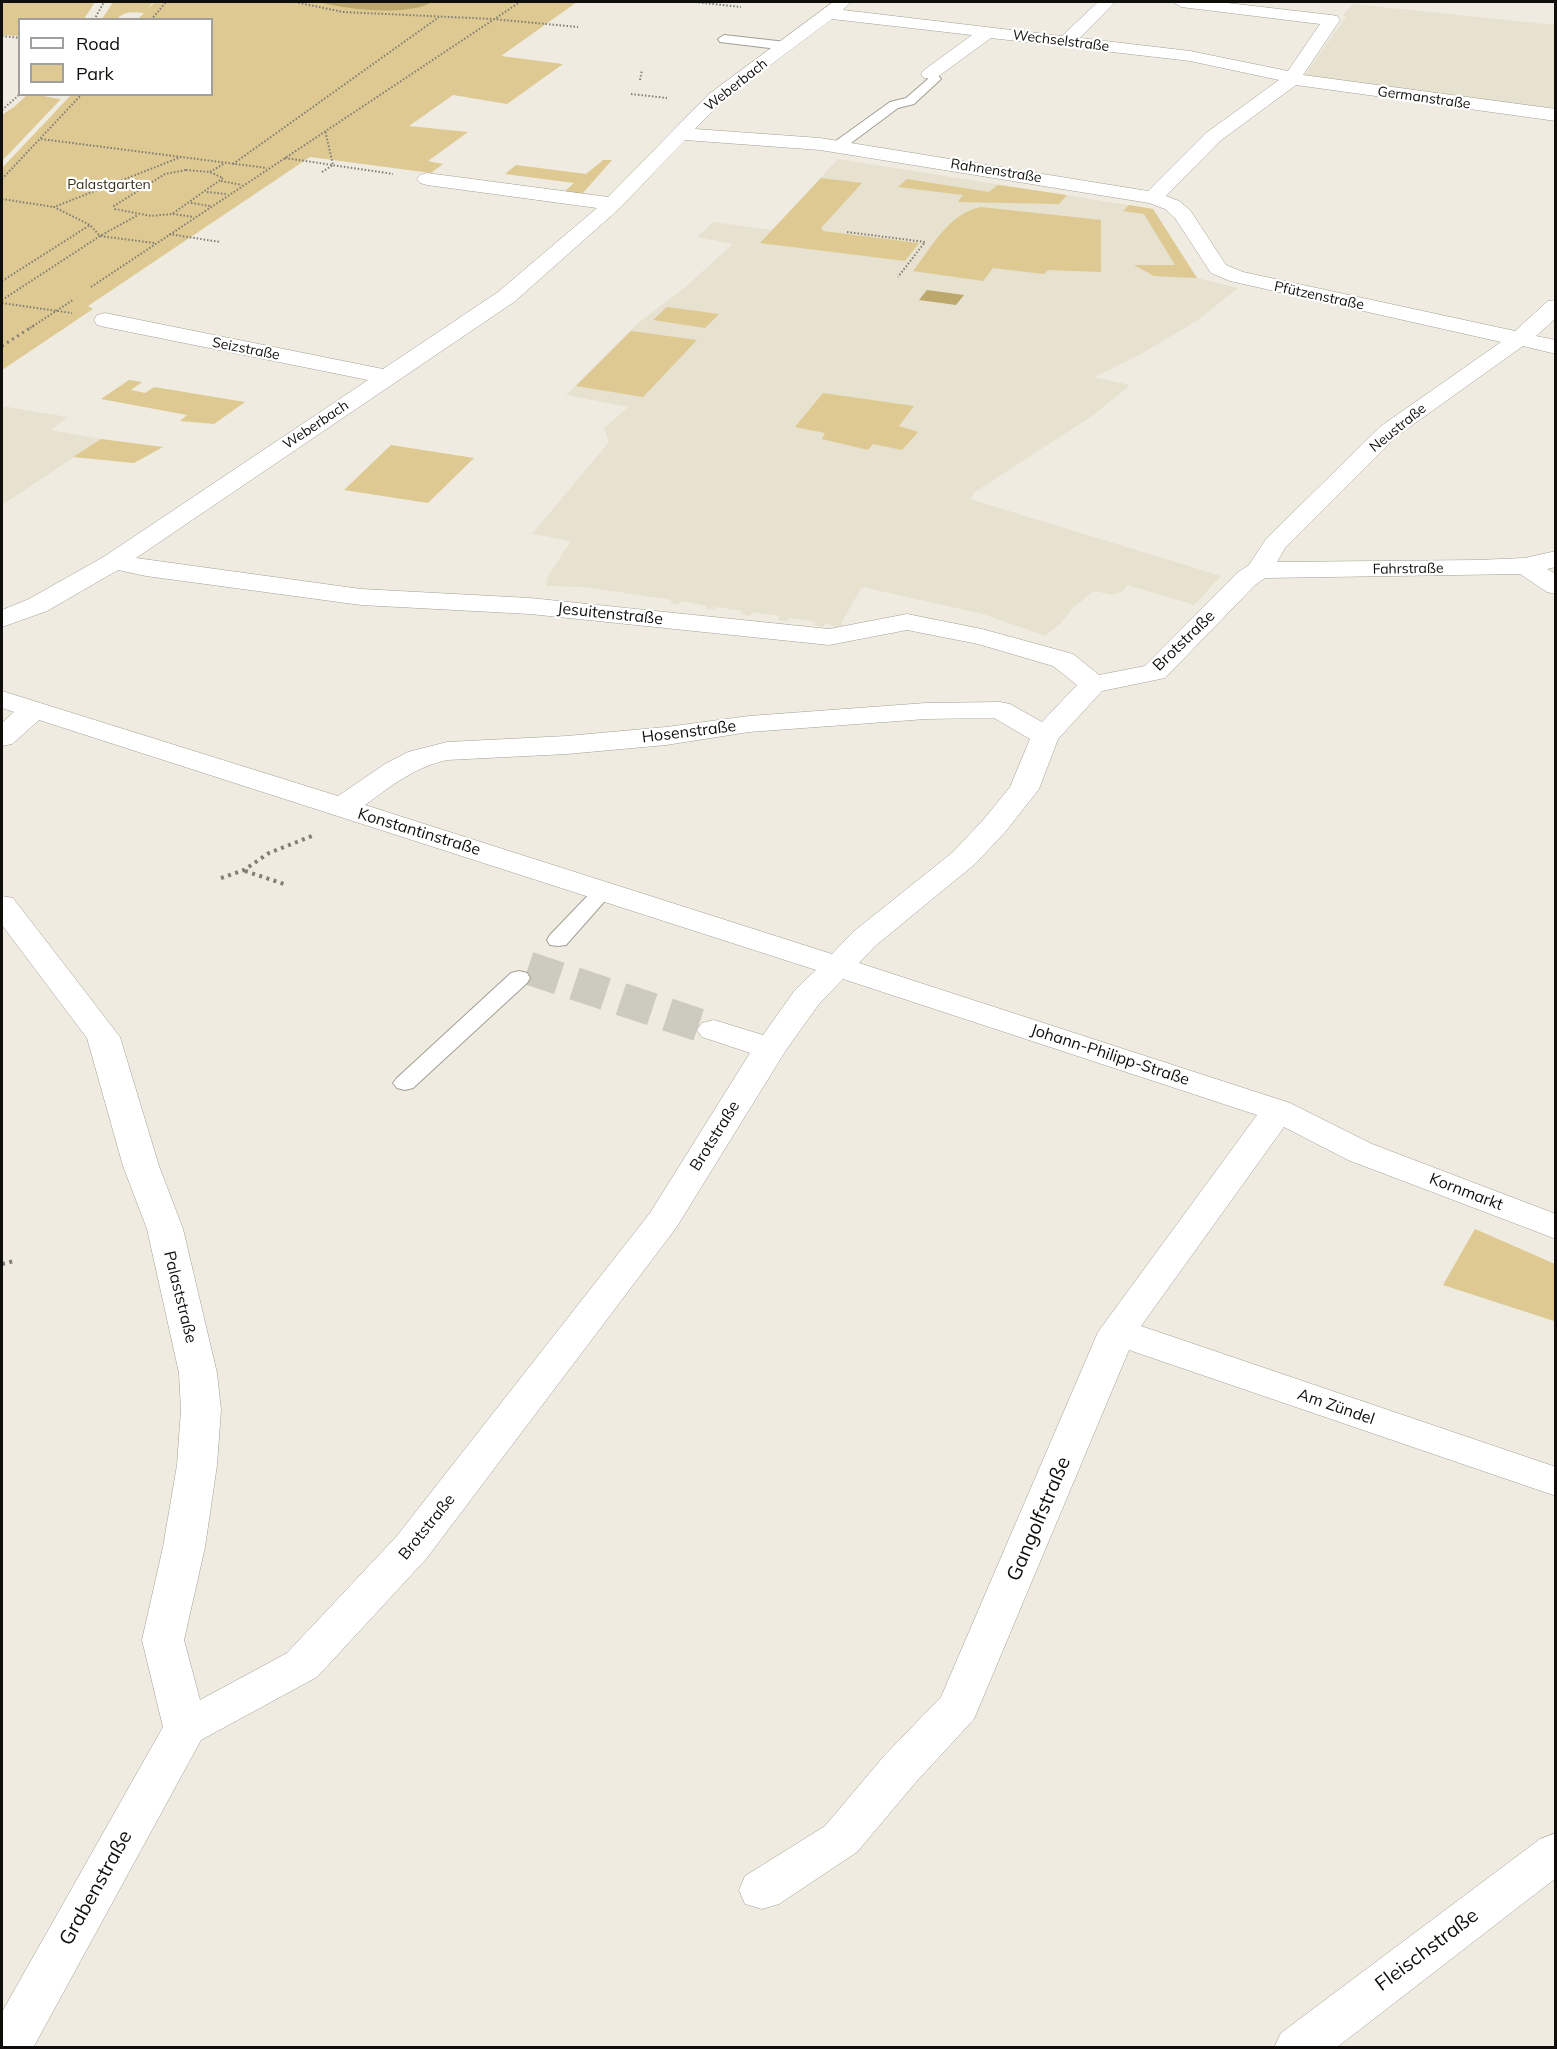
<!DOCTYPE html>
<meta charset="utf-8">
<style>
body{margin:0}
#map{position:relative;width:1557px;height:2049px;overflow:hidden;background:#efebe0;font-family:Mulish,sans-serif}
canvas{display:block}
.frame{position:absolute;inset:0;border:3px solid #0f0e0a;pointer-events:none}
.legend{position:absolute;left:18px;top:18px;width:195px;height:78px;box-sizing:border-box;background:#fff;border:2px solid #9f9f9d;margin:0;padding:8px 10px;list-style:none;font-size:18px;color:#0f0e0a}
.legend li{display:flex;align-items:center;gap:12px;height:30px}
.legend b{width:30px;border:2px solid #9f9f9d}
</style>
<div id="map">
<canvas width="1557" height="2049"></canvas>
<div class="frame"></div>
<ul class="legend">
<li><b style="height:8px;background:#fff"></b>Road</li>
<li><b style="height:16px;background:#ddc991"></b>Park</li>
</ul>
</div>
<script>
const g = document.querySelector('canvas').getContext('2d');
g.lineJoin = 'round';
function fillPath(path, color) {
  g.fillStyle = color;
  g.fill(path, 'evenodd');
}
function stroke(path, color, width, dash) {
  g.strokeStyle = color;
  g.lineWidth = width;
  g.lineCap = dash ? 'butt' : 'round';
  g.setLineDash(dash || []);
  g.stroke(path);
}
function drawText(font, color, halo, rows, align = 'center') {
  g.font = font + ' Mulish,sans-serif';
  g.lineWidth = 4.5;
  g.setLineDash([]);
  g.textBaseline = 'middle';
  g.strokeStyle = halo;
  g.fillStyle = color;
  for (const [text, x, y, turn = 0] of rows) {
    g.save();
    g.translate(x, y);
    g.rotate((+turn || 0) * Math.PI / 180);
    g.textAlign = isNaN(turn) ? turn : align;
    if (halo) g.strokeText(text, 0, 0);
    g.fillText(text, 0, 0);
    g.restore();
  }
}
fillPath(new Path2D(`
 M1353,4L1555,25V108L1496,102L1305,75L1346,17L1343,15Z
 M838,159L1153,209L1197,278L1238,288L1198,320L1141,354L1094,377L1130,385L1095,414L975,492L970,499L1221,576L1194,605L1128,585L1123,591L1113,595L1094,591L1073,608L1060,624L1045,636L983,614L862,587L841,623L844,626L837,627L825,623L823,627L814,625L816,622L789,618L787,621L778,620L780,616L752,612L750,616L741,614L742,611L716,607L714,610L706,609L707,606L681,601L678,605L670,603L672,600L585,587L546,586L548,576L571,541L532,534L609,442L604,428L628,407L566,395L637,324L683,289L733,244L697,237L713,222L772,230Z
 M2,406L68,417L51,430L101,439L2,505Z`), '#e7e1cf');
fillPath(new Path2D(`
 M2,2H95L84,19L20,20L19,36L2,35Z
 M113,2H153L147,9L155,2H577L501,56L563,64L507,104L453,95L409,126L468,132L428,161L443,164L431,173L310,157L88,306L93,309L2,370V168L71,95L212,94V20L138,19L144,13C135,12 124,11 118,18L120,19H102Z
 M27,95C39,94 49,98 61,99L2,161V115L14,107Z
 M603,160H612L582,194L564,192L574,183L505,174L516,165L586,174Z
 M821,178L862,183L821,228L823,231L919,243L905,261L760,243Z
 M907,179L989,192L998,185L1067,195L1059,204L958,202L963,195L898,187Z
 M1129,205L1153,209L1197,278L1154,276L1134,265H1175L1144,214L1123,211Z
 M981,207L1101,220V272L1048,270L1044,274L993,268L983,281L913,271C932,247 949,213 981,207Z
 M667,307L719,314L705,328L653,320Z
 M631,331L697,340L643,397L576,386Z
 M129,380L142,382L131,390L145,393L154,387L245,402L214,424L180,421L187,415L101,399Z
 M823,393L914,406L899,426L918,432L902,450L873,444L868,450L822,439L825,433L795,427Z
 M101,439L163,447L134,463L73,457Z
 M391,445L474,458L428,503L344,490Z
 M1475,1229L1555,1264L1554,1321L1443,1285Z`), '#ddc991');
fillPath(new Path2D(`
 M318,2H432C407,17 346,9 318,2Z
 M927,290L964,295L956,305L919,300Z`), '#bca86c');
stroke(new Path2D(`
 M528,968L714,1030`), '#cdcac0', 33, [33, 16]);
const lane = new Path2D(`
 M724,35L786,42L792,46L786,50L720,42L718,39Z
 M930,70L934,71L941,79L914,104L898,108L843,149H833L831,146L833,143L890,102L906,98L928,79L924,74Z
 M604,884L611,886L615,890L611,894L566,945L558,946L550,945L547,940L550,935L597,886Z
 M519,971L527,973L530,978L527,983L413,1088L405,1090L397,1088L393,1083L397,1078L511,973Z`);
const street = new Path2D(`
 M833,2H851L843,10L1062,36L1098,2H1115L1080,38L1190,51L1288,71L1320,24L1181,7L1173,2H1219L1331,15L1337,16L1340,20L1303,75L1556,109V121L1296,85L1220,141L1166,196L1179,201L1190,210L1226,265L1243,272L1515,331L1548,301L1556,300V318L1536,336L1556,340V354L1523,346L1397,436L1285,548L1277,562L1477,560L1525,558L1556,551V567L1547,569L1556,574V594L1547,592L1520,574L1265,578L1255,585L1165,678L1102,691L1058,739L1039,789L1006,831L975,864L875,946L859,963L1290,1103L1372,1144L1556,1214V1239L1348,1160L1284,1127L1141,1326L1556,1467V1496L1129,1350L974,1719L916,1782L857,1852L779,1904L762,1909L745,1904L739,1890L745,1876L825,1826L884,1756L941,1697L1098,1332L1257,1115L843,979L819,1004L786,1050L676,1228L426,1559L317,1677L201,1740L33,2048H2V2012L163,1727L142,1640L163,1547L177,1465L181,1410L179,1373L147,1229L123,1166L87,1038L2,925V896L13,898L120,1037L159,1166L183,1229L217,1373L221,1410L217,1465L205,1547L184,1640L200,1700L287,1653L396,1537L650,1213L750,1053L702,1037L697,1030L702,1023L714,1020L763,1035L795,990L816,970L39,720L12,744L2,746V723L14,712L2,708V691L338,796L385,764L408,752L447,742L567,736L666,727L749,716L926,703L1000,702L1010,704L1042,722L1077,685L1053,666L978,644L907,630L829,645L530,614L361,605L146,576L118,570L47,611L2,627V610L29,599L105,556L368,380L105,327L97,325L94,320L97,315L105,313L383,369L498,292L597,208L427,185L420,183L417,179L420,175L427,173L608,197L709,94ZM832,19L972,35L924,70L921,74L924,78H936L991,38L1190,61L1279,80L1206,133L1148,191L820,138L695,129L721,102ZM685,140L820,150L1149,203L1165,209L1175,218L1211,273L1230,281L1501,342L1381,426L1266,539L1249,565L1237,573L1145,666L1099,675L1073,654L982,629L907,614L829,629L530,598L361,589L136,558L514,302L620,208ZM994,718L1030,739L1010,787L984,819L953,852L853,932L832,954L365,805C391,786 415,767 447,760L567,754L666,745L749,732L926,719Z
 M1556,1833V1878L1336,2048H1274L1281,2033L1540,1839Z`);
stroke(lane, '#a29f95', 2);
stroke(street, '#a29f95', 1);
stroke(new Path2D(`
 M295,2L343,12L493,19L578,27
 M695,2L741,7
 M94,20L104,2
 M151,20L166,2
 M2,36L20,38
 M640,80L642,70
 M631,94L667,98
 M2,110L20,94
 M41,139L267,168
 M285,158L393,174
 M233,164L439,17
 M186,170L210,172L223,178L172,214L151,216L115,209L114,206L165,174Z
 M210,172L225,163
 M322,172L333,165L325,130
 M2,179L82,94
 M125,179L143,186
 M221,181L242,185
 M207,192L227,194
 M2,199L54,207
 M191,203L210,206
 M173,214L194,217
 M847,232L925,242L898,277
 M169,234L220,242
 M154,243L100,236L90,225L54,207L181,157
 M2,281L90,225
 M91,287L520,2
 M2,300L100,236L138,215
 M2,303L72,313
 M30,328L73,300`), '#807d76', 2, [1.5, 2]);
stroke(new Path2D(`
 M2,346L33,326`), '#807d76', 3, [2, 4]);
stroke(new Path2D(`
 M245,871L287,885
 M221,878L244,870L269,853L312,836
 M2,1264L14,1261`), '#807d76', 4, [3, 4.5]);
fillPath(lane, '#fff');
fillPath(street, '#fff');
drawText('14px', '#0f0e0a', '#fff', [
 ["Wechselstraße",1061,41,7],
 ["Weberbach",736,85,-38],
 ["Germanstraße",1424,98,8],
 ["Rahnenstraße",996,171,9],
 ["Pfützenstraße",1319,296,12],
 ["Seizstraße",246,349,11],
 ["Weberbach",316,425,-34],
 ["Neustraße",1398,428,-39],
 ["Fahrstraße",1408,569,-1]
]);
drawText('14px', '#382f14', '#fff', [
 ["Palastgarten",109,185]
]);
drawText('16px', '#0f0e0a', '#fff', [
 ["Jesuitenstraße",610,614,6],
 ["Brotstraße",1184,641,-44],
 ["Hosenstraße",689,732,-7],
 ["Konstantinstraße",419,832,17],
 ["Johann-Philipp-Straße",1110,1055,18],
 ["Brotstraße",715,1136,-58],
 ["Kornmarkt",1466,1192,21],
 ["Palaststraße",180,1297,76],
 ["Am Zündel",1336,1407,19],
 ["Brotstraße",427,1527,-51]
]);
drawText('20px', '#0f0e0a', '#fff', [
 ["Gangolfstraße",1039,1519,-67],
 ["Grabenstraße",96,1888,-61],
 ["Fleischstraße",1427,1950,-37]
]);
</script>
